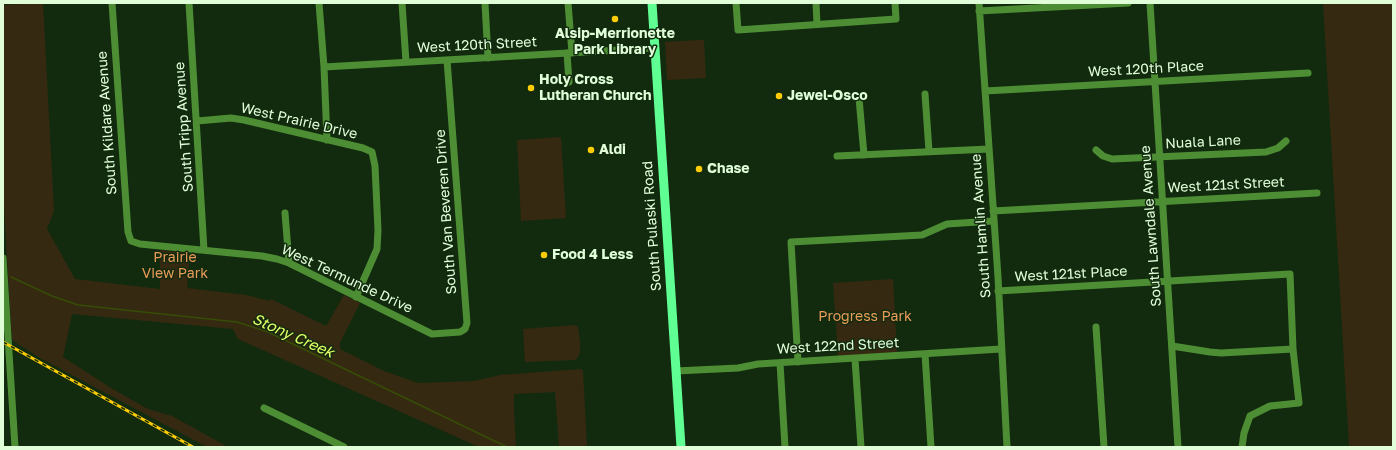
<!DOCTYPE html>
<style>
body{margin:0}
#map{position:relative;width:1396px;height:450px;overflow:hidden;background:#122b0e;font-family:"Golos Text",sans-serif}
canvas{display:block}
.frame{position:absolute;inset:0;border:4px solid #e0ffd9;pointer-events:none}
</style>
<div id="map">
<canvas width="1396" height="450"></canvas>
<div class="frame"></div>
</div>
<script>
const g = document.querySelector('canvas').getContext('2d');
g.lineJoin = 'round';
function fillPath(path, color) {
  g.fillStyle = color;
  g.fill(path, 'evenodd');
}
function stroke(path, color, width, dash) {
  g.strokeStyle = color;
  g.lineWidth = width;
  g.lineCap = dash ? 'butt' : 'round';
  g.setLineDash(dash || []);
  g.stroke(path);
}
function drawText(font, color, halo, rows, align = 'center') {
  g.font = font + ' "Golos Text",sans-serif';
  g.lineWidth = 3;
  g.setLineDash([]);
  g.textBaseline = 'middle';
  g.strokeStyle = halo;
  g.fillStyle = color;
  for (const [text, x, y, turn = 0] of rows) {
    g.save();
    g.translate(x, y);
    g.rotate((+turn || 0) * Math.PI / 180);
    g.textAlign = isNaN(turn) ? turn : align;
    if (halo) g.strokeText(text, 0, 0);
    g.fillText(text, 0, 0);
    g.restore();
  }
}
fillPath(new Path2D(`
 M43,3L54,211L47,229L75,279L160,289V250L190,253L187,288L246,295L270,301L271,299L326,326L344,295L360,303L340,343V349L384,371L418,383L474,381L500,375L581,369L583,371L587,447H559L555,392L514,394V412L516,447H479L238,339L233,329L72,314L63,357L111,388L148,409L172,416L228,447H207L40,358L12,340L3,191V5Z
 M1323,3H1393V447H1349Z
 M698,40H704L706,78L667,80L665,42Z
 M561,137L566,218L521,221L517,140Z
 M893,279L897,352L838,356L833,283Z
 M576,325L578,327C579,336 584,355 575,360L525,362L523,329Z`), '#362911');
stroke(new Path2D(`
 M11,277L52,296L78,305L237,322L268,332L507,447`), '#354d06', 1.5);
stroke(new Path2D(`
 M112,3L128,232L131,241L140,244L262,256L277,259L289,263L432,334L460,332L465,329L467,323L447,60
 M189,3L204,250
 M319,3L324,67L327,140
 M402,3L406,62
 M485,3L488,58
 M568,3L572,53
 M736,3L738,30L896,19L895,3
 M816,3L817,24
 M979,3L998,277L1007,447
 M1150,3L1178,447
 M979,11L1128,3
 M567,53L569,82
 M324,67L655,48
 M985,91L1308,73
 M925,94L929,151
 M859,98L864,155
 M197,121L231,118L244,120L363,148L372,152L375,166L378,230L377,249L356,297
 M1096,150L1103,156L1112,159L1266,152L1278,148L1286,141
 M837,156L989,149
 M993,211L1317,193
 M285,213L289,263
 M3,258L15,447
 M998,291L1290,274L1293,349L1299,403L1270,406L1250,416L1244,433L1242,447
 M1096,327L1104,447
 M1172,346L1210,352L1221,353L1293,349
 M925,354L931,447
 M855,359L861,447
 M798,362L791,242L922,235L947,224L993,221
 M780,363L785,447
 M676,371L738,368L758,364L1001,349
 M264,408L344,447`), '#4d8e35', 7);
stroke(new Path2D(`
 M652,3L681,447`), '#60ff94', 9);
const rail = new Path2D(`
 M3,342L193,447`);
stroke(rail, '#ffcd05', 3);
stroke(rail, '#122b0e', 1.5, [4.5]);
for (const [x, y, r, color] of [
 [615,19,4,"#ffcd05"],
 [531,88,4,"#ffcd05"],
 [779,96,4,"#ffcd05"],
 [591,150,4,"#ffcd05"],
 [699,169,4,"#ffcd05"],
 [544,255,4,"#ffcd05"]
]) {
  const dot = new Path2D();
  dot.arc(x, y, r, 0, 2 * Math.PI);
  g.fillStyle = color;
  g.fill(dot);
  stroke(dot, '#122b0e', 1.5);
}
drawText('bold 14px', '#e0ffd9', '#122b0e', [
 ["Alsip-Merrionette",615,34,"center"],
 ["Park Library",615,50,"center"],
 ["Holy Cross",539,80],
 ["Lutheran Church",539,96],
 ["Jewel-Osco",787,96],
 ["Aldi",599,150],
 ["Chase",707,169],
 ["Food 4 Less",552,255]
], 'left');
drawText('14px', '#e0ffd9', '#122b0e', [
 ["West 120th Street",477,45,-3],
 ["West 120th Place",1146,69,-3],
 ["West Prairie Drive",299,121,13],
 ["South Kildare Avenue",107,123,-94],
 ["South Tripp Avenue",184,127,-94],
 ["Nuala Lane",1203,142,-3],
 ["West 121st Street",1226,185,-3],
 ["South Van Beveren Drive",446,212,-94],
 ["South Pulaski Road",652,226,-94],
 ["South Hamlin Avenue",981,226,-94],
 ["South Lawndale Avenue",1151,226,-94],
 ["West 121st Place",1071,274,-3],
 ["West Termunde Drive",347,279,25],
 ["West 122nd Street",838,346,-3]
]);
drawText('14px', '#ea9b59', '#122b0e', [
 ["Prairie",175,258],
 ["View Park",175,274],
 ["Progress Park",865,317]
]);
drawText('italic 15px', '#e6ff67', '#122b0e', [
 ["Stony Creek",293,336,24]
]);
</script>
